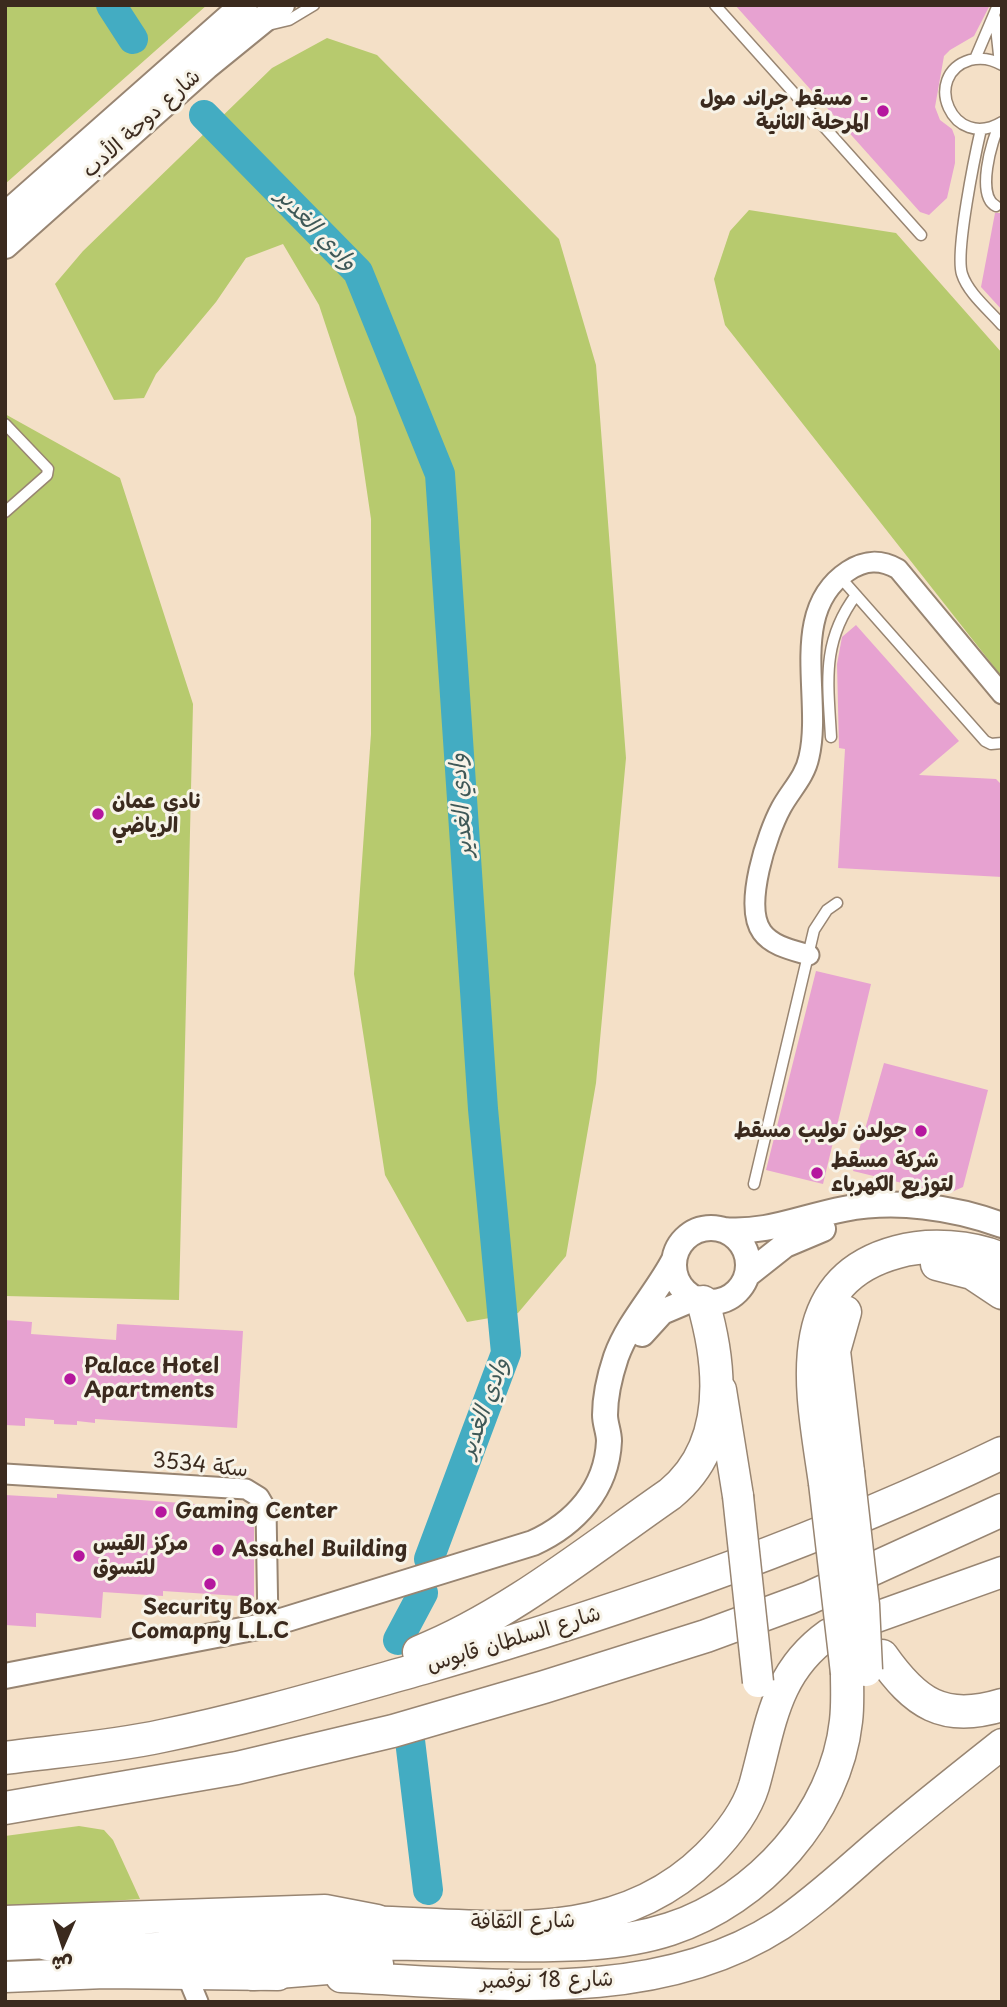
<!DOCTYPE html>
<meta charset="utf-8">
<style>
body{margin:0}
#map{position:relative;width:1007px;height:2007px;overflow:hidden;background:#f4e0c7;font-family:"Playpen Sans","Playpen Sans Arabic",sans-serif}
canvas{display:block}
.frame{position:absolute;inset:0;border:7px solid #3b2a1e;pointer-events:none}
.north{position:absolute;left:28px;top:1909px;width:70px;height:70px;-webkit-text-stroke:5px #f7f3e8;paint-order:stroke;rotate:183deg;font-size:19px;font-weight:700;line-height:28px;text-align:center;color:#3b2a1e}
.north::after{content:'';display:block;margin:auto;width:24px;height:32px;background:#3b2a1e;clip-path:polygon(50% 0,100% 100%,50% 72%,0 100%)}
</style>
<div id="map">
<canvas width="1007" height="2007"></canvas>
<div class="frame"></div>
<div class="north">ش</div>
</div>
<script>
const c = document.querySelector('canvas').getContext('2d');
c.lineJoin = 'round';
function fill(path, color) { c.fillStyle = color; c.fill(path, 'evenodd'); }
function trace(path, color, width, dash) { c.strokeStyle = color; c.lineWidth = width; c.lineCap = dash ? 'butt' : 'round'; c.setLineDash(dash || []); c.stroke(path); }
function label(font, color, halo, rows, align = 'center') {
  c.font = font + ' "Playpen Sans","Playpen Sans Arabic",sans-serif'; c.lineWidth = 6; c.setLineDash([]); c.textBaseline = 'middle'; c.strokeStyle = halo; c.fillStyle = color; for (const [text, x, y, turn = 0] of rows) {
    c.save(); c.translate(x, y); c.rotate((+turn || 0) * Math.PI / 180); c.textAlign = isNaN(turn) ? turn : align; if (halo) c.strokeText(text, 0, 0); c.fillText(text, 0, 0); c.restore();
  }
}
const green = new Path2D(`
 M5,5h202l-202,179z
 M327,38l50,17 182,184 37,126 30,393 -30,325 -30,173 -48,57 -51,9 -82,-147 -31,-201 17,-240v-215l-15,-102 -37,-112 -36,-61 -37,14 -30,44 -60,72 -12,24 -30,2 -59,-116 28,-33 189,-183z
 M749,210l147,23 106,120v324l-277,-352 -11,-46 16,-48z
 M5,414l115,64 73,226 -14,596 -174,-4z
 M79,1826l25,4 9,10 27,59 -135,9v-72z`);
const river = new Path2D(`
 M111,5l22,34
 M204,115l154,157 82,202 43,635 23,244 -77,206
 M398,1640l25,-47
 M409,1732l19,158`);
const building = new Path2D(`
 M735,5h255l-16,31 -24,14 -6,6 -9,51 5,13 12,9 3,8v26l-8,35 -18,17 -9,-3z
 M995,213h7v97l-21,-23z
 M856,625l103,116 -40,34 77,4 6,6v92l-164,-9 7,-119 -6,-1 -2,-84 5,-27z
 M816,971l55,13 -48,200 -57,-14z
 M884,1063l104,27 -25,97 -16,7 -94,-23z
 M5,1320l27,2 -1,12 85,6 1,-16 126,7 -6,97 -142,-9v4l-18,-2v4l-23,-1v-4l-29,-2v8l-20,-1z
 M57,1494l194,14 3,4v85l-91,-6v5l-60,-4 -2,26 -65,-5v14l-31,-2v-130l52,3z`);
const service = new Path2D(`
 M715,5l206,230
 M995,18l5,46
 M268,25l21,-5 25,-15
 M975,59l23,-54
 M1002,65c-10,-6 -20,-8 -32,-5 -49,15 -18,92 32,62
 M981,129c-6,26 -26,123 -19,145 6,19 27,36 40,51
 M996,206c-20,-10 -5,-65 4,-82
 M5,424l43,45 -1,6 -42,37
 M840,577l145,164 6,3 11,-1
 M831,737c-3,-55 -10,-95 25,-142
 M754,1184l60,-254 13,-20 10,-7`);
const minor = new Path2D(`
 M809,955c-17,-5 -37,-9 -47,-23 -19,-26 5,-98 19,-124 9,-17 24,-31 28,-51 14,-59 -22,-146 39,-186 17,-11 32,-12 50,-2l104,125
 M5,1474l241,15 13,8 7,12 2,116
 M186,1973l12,29`);
const tertiary = new Path2D(`
 M674 1265a37 37 0 1 1 74 0a37 37 0 1 1-74 0Z
 M723,1230c43,4 79,-13 121,-21 51,-10 109,-2 158,16
 M747,1275l38,-30 38,-16
 M642,1334l20,-22 33,-14
 M5,1676l263,-51 265,-82c42,-19 74,-54 76,-102 0,-9 -4,-17 -4,-26 0,-20 5,-40 11,-58 13,-36 41,-64 58,-97`);
const secondary = new Path2D(`
 M5,216l239,-211
 M5,245l201,-179 75,-61`);
const primary = new Path2D(`
 M721,1390l17,106
 M354,1921c123,1 256,31 353,-65 18,-18 39,-44 47,-70 17,-60 20,-113 75,-152l173,-62
 M5,1945l66,-3
 M5,1977l100,-4 173,2
 M341,1977c145,6 312,30 439,-52 34,-23 64,-51 94,-77 42,-36 85,-70 128,-104`);
const trunk = new Path2D(`
 M937,1264l35,9 30,20
 M845,1312l-11,39 14,121
 M825,1483c-12,-86 -40,-201 72,-231 32,-9 74,-6 105,7
 M419,1652c88,-35 173,-104 251,-158 59,-48 52,-126 33,-192
 M882,1656c33,47 61,67 120,49
 M5,1758c52,-7 106,-11 157,-22 88,-18 175,-44 261,-68 198,-57 393,-125 579,-215
 M5,1808l232,-40 156,-37 151,-44 162,-51 103,-38 193,-88
 M5,1922l320,-11 52,10
 M47,1944c86,13 177,-2 265,-1 58,0 116,1 174,2 61,0 126,3 184,-16 89,-29 166,-115 176,-208 2,-16 1,-32 1,-48
 M186,1973c-1,-21 16,-21 33,-22
 M253,1974l124,-10`);
const primaryBridge = new Path2D(`
 M738,1496l20,186`);
const trunkBridge = new Path2D(`
 M848,1472l15,133 3,65
 M825,1483l22,190`);
const markers = [
 [883,111,7,"#b5179e"],
 [98,814,7,"#b5179e"],
 [921,1131,7,"#b5179e"],
 [817,1173,7,"#b5179e"],
 [70,1379,7,"#b5179e"],
 [161,1512,7,"#b5179e"],
 [218,1550,7,"#b5179e"],
 [79,1556,7,"#b5179e"],
 [210,1584,7,"#b5179e"]
];
const poiNames = [
 ["مسقط جراند مول -",869,99,"right"],
 ["المرحلة الثانية",869,123,"right"],
 ["نادي عمان",112,802],
 ["الرياضي",112,826],
 ["جولدن توليب مسقط",907,1131,"right"],
 ["شركة مسقط",831,1161],
 ["لتوزيع الكهرباء",831,1185],
 ["Palace Hotel",84,1367],
 ["Apartments",84,1391],
 ["Gaming Center",175,1512],
 ["مركز القيس",93,1544],
 ["للتسوق",93,1568],
 ["Assahel Building",232,1550],
 ["Security Box",210,1608,"center"],
 ["Comapny L.L.C",210,1632,"center"]
];
const streetNames = [
 ["شارع دوحة الأدب",142,124,-42],
 ["سكة 3534",200,1466,6],
 ["شارع السلطان قابوس",514,1640,-17],
 ["شارع الثقافة",523,1922,-1],
 ["شارع 18 نوفمبر",547,1981,-1]
];
const waterNames = [
 ["وادي الغدير",316,230,46],
 ["وادي الغدير",462,805,-94],
 ["وادي الغدير",485,1408,-70]
];
fill(green, '#b7ca6e');
trace(river, '#43acc2', 30);
fill(building, '#e7a2d1');
trace(service, '#988572', 13);
trace(minor, '#988572', 23);
trace(tertiary, '#988572', 28);
trace(secondary, '#988572', 30);
trace(primary, '#988572', 33);
trace(trunk, '#988572', 35);
trace(service, '#fff', 10);
trace(minor, '#fff', 19);
trace(tertiary, '#fff', 24);
trace(secondary, '#fff', 26);
trace(primary, '#fff', 30);
trace(trunk, '#fff', 32);
trace(primaryBridge, '#988572', 33, []);
trace(trunkBridge, '#988572', 35, []);
trace(primaryBridge, '#fff', 30);
trace(trunkBridge, '#fff', 32);
for (const [x, y, r, color] of markers) { const dot = new Path2D(); dot.arc(x, y, r, 0, 2 * Math.PI); c.fillStyle = color; c.fill(dot); trace(dot, '#f7f3e8', 2.5); }
label('bold 21px', '#3b2a1e', '#f7f3e8', poiNames, 'left');
label('21px', '#3b2a1e', '#f7f3e8', streetNames);
label('italic 23px', '#3e5857', '#f7f3e8', waterNames);
</script>
